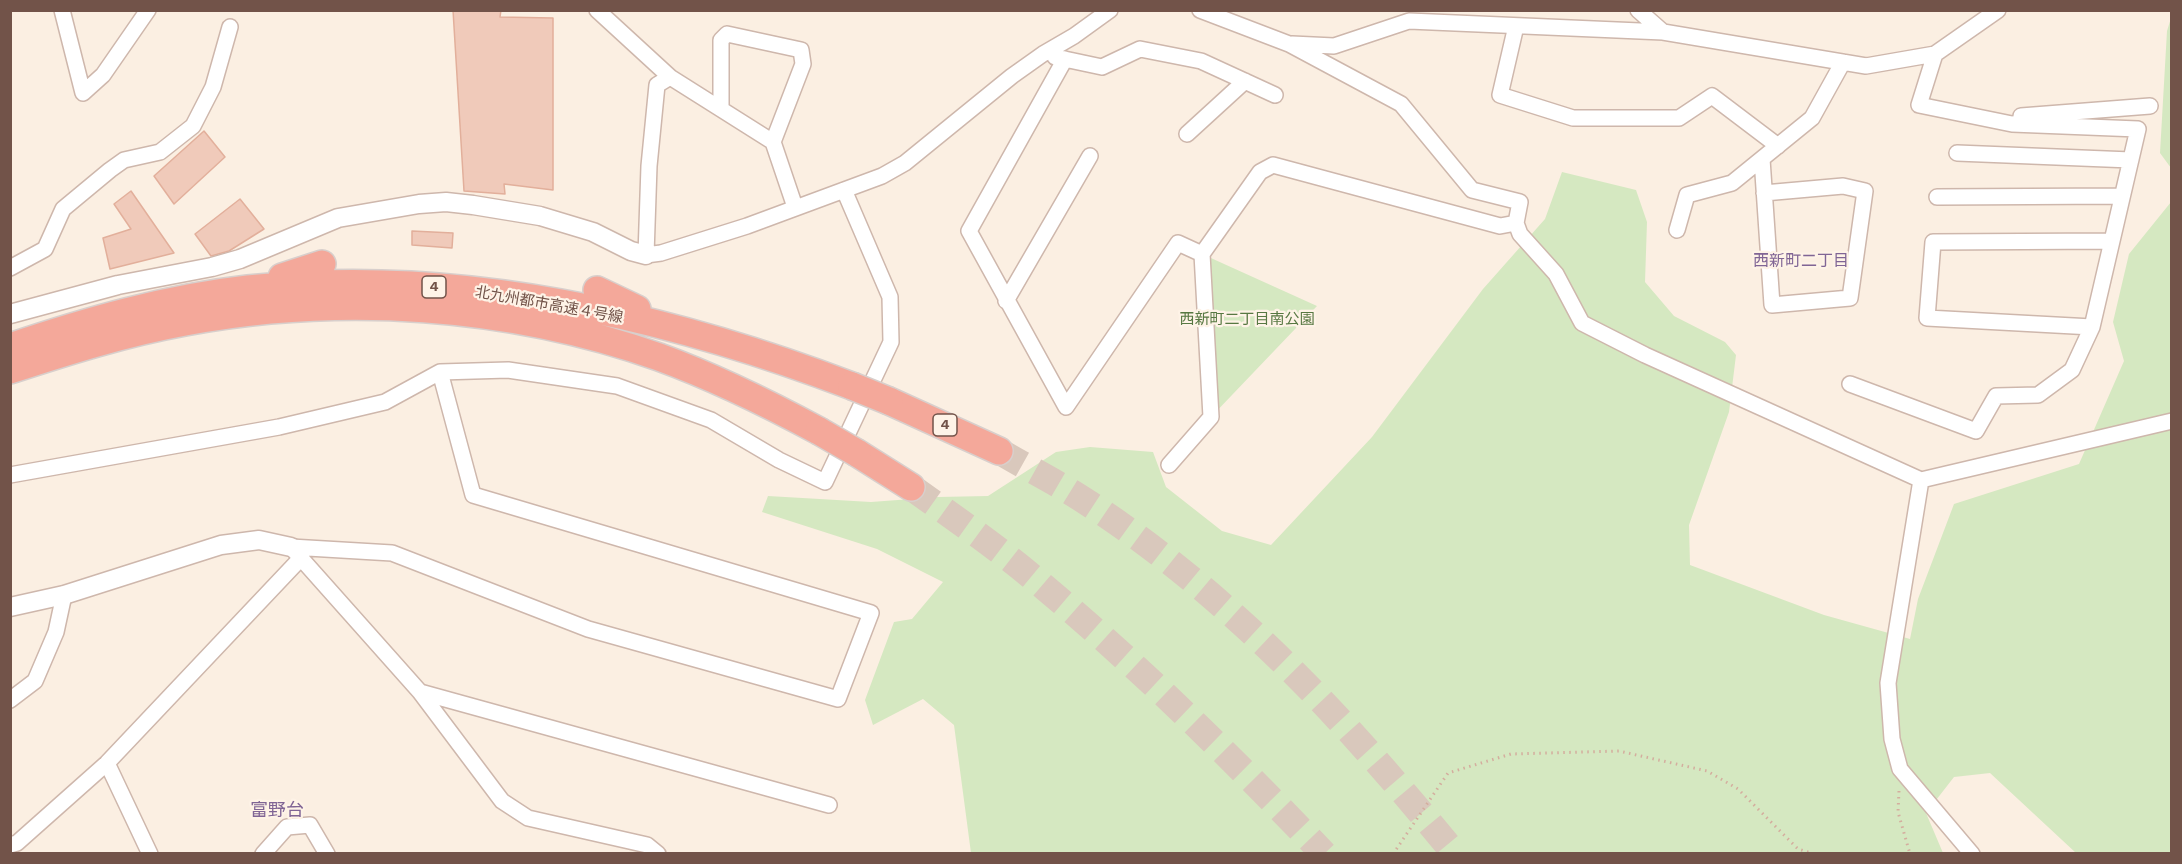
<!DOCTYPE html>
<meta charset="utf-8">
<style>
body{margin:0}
#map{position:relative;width:2182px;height:864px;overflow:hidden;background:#fbefe2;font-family:"Work Sans",sans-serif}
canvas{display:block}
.frame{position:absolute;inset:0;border:12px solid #725349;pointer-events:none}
</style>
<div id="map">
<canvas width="2182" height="864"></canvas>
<div class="frame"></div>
</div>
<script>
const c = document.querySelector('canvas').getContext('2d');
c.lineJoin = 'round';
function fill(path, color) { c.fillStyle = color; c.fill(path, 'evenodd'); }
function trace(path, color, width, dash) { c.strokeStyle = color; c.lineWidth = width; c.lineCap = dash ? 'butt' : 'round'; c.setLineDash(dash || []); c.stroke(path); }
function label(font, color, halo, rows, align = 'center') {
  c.font = font + ' "Work Sans","Noto Sans JP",sans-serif'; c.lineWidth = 4.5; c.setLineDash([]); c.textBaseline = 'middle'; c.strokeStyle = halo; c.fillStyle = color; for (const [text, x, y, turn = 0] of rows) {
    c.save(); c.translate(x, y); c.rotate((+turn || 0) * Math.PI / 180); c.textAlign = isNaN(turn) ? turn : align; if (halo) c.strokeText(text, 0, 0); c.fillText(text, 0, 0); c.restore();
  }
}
const green = new Path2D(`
 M2171,18v150l-11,-15 7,-122z
 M1562,172l74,18 11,32 -2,60 29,34 51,26 11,13 -7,57 -40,113 1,40 134,50 86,24 8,-40 36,-95 125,-40 45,-103 -11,-39 16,-68 42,-52v651h-95l-86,-80 -36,4 -28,36 17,40h-972l-17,-128 -31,-26 -50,26 -8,-25 29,-78 18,-3 31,-37 -66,-33 -115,-37 6,-16 103,6 67,-5 50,-1 68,-44 34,-5 63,5 13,35 56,44 49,14 101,-108 111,-148 62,-70z
 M1202,254l115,52 -106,111z`);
const building = new Path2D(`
 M453,10h48l-1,7 53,1v172l-49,-6 1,10 -41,-3z
 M204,131l21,26 -51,47 -20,-28z
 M131,191l43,62 -64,16 -7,-31 28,-9 -17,-25z
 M240,199l24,30 -35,22 -18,5 -16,-22z
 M412,231l41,2 -1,15 -40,-3z`);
const motorwayTunnel = new Path2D(`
 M999,451c25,15 51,28 75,43 56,35 110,77 159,121 81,72 153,155 222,239
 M911,487c45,32 90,63 132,99 99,83 191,174 281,268`);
const path = new Path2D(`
 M1899,791l-1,21 12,42
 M1393,854l55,-81 63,-19 108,-3 88,20 31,18 60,60 16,5`);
const minor = new Path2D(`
 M62,10l21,83 20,-18 45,-65
 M597,10l73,67
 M1200,10l89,34 112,60 71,86 48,12 -4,21 4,11 36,40 26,49 63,32 276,125 251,-59
 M1638,10l25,22
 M1516,26l-16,69 73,23h106l33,-22 66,50
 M1292,44l42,2 75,-25 254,11 203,34 69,-12 63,-44
 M1055,57l47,10 38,-18 61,12 74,34
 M1065,59l-96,172 97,176 112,-164 24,11
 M721,109v-69l6,-6 74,16 2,14 -30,78
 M2021,116l129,-10
 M1187,134l58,-53
 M1957,153l174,7
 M1762,159l10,146 78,-7 15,-107 -22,-5 -79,7
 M1937,197l185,-1
 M795,207l-22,-65 -103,-65 -13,8 -8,81 -3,89 15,-2 86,-27 135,-50 23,-13 107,-87 31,-22 31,-18 36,-26
 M1677,230l10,-35 45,-12 80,-65 31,-56
 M10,268l35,-19 18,-40 47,-39 14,-10 36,-8 33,-26 20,-39 17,-60
 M1006,301l84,-145
 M2092,327l-165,-9 6,-76 179,-1
 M1850,384l126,47 20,-35 42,-1 34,-25 20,-43 46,-198 -126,-5 -93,-19 16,-51
 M1169,465l42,-48 -9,-163 58,-82 13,-7 227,61 16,-3
 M10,475l269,-48 106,-25 55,-30 68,-2 109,16 94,34 68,40 46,22 66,-140 -1,-45 -46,-107
 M1921,480l-33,203 4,56 8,30 72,85
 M291,547l101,6 196,76 250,70 33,-86 -398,-118 -33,-123
 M291,547l129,145 82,109 26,17 119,27 11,9
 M420,692l409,113
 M10,700l25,-19 21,-49 8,-37
 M107,763l43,91
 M10,845l7,-2 90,-80 194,-205
 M263,854l24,-27 23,-2 17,29`);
const tertiary = new Path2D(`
 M10,314l108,-29 94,-18 28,-8 98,-41 81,-14 27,-2 27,3 67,11 53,16 38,19 15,4
 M10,607l54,-12 157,-50 38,-5 32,7`);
const motorway = new Path2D(`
 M282,277l40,-13
 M597,290l40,19
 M10,347c77,-26 157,-49 238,-58 204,-22 415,25 604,97
 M10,370c58,-19 115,-37 175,-48 156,-29 324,-18 474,35 55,20 108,46 160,74
 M889,401l110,50
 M857,453l54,34`);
const motorwayBridge = new Path2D(`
 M852,386l37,15
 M819,431l38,22`);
const shields = [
 [434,287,24],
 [945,425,24]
];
const shieldNames = [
 ["4",434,287],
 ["4",945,425]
];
const streetNames = [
 ["北九州都市高速４号線",549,305,10]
];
const parkNames = [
 ["西新町二丁目南公園",1247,320]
];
const neighbourhoodNames = [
 ["西新町二丁目",1801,261]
];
const quarterNames = [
 ["富野台",277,811]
];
fill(green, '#d5e8c1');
fill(building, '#f0caba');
trace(building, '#e2af9b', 1.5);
trace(motorwayTunnel, '#d9c8bc', 27, [27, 14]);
trace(minor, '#ceb7ac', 18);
trace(tertiary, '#ceb7ac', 21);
trace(motorway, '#d8cfcc', 30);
trace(path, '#d4ad9e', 3, [1.5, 4.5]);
trace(minor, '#fff', 15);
trace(tertiary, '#fff', 18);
trace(motorway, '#f4a89a', 27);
trace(motorwayBridge, '#d8cfcc', 30, []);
trace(motorwayBridge, '#f4a89a', 27);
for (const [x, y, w] of shields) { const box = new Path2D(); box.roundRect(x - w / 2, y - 11, w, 22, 4.5); c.fillStyle = '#fef3e7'; c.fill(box); trace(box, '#725349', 1.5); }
label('bold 14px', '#725349', null, shieldNames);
label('15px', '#725349', '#fef3e7', streetNames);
label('15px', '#577842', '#fef3e7', parkNames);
label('16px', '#806595', '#fef3e7', neighbourhoodNames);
label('18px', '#806595', '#fef3e7', quarterNames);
</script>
